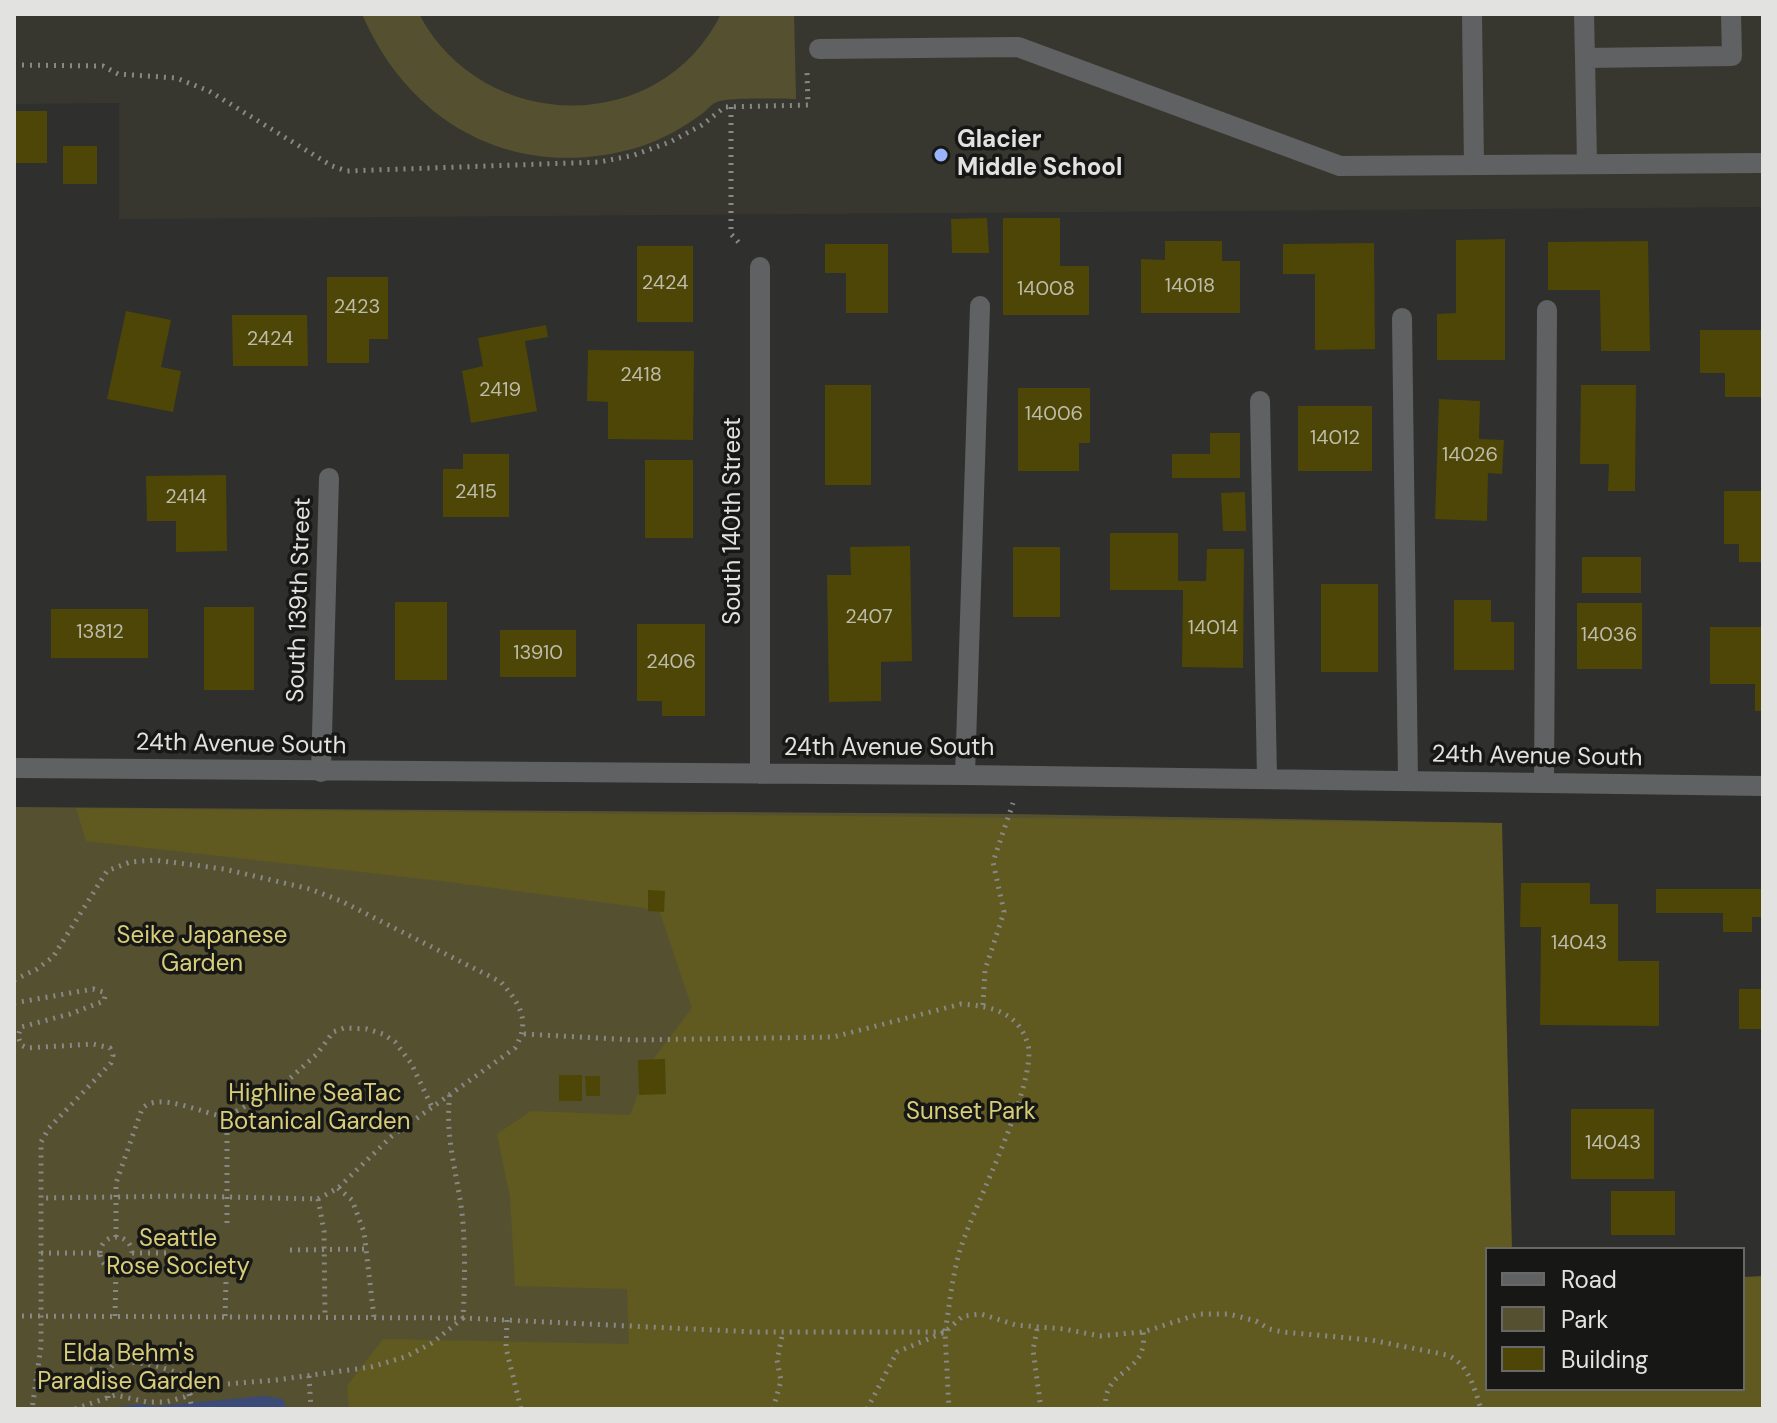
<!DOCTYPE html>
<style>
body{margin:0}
#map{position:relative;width:1777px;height:1423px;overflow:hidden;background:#2f2f2d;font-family:"DM Sans",sans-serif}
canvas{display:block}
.frame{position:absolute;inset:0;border:16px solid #e2e2e0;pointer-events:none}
.legend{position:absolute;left:1485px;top:1247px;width:260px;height:144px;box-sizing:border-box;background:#171716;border:2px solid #686867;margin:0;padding:10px 14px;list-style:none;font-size:24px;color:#e2e2e0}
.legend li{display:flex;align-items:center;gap:16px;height:40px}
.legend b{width:40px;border:2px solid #686867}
</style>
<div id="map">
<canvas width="1777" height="1423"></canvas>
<div class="frame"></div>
<ul class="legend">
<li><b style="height:10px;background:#606162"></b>Road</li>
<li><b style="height:22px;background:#555130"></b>Park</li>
<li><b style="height:22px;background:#4d4606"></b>Building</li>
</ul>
</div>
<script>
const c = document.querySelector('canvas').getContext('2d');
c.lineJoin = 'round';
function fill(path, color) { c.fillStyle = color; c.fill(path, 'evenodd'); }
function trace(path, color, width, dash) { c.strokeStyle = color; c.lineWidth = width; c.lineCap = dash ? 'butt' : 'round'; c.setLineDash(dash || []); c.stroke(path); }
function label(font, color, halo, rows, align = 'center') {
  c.font = font + ' "DM Sans",sans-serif'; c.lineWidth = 7; c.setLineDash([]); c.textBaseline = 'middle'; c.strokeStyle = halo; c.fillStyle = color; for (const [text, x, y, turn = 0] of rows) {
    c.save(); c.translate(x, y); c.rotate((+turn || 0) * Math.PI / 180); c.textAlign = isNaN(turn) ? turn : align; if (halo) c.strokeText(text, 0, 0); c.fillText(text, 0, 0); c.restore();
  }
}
const built = new Path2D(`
 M14,14h1749v193l-1644,12v-116l-105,1z`);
const green = new Path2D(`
 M362,14h57c63,120 241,124 302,0h73l2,85c-17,0 -67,-2 -79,3 -5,1 -10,8 -14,11 -19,14 -41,27 -64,34 -121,36 -228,-20 -277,-133z
 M14,807l998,7 490,9 -528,586h-960z`);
const forest = new Path2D(`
 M76,808l1426,15 10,426h-25v140h256v-112l20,-1v133h-1414l-2,-23 36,-47 246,5 -2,-55 -112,-3 -5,-89 -13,-63 34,-23 99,4 18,-49 44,-58 -33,-98 -218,-29 -355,-40z`);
const water = new Path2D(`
 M264,1396l19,3 3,10h-183l36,-5 17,2z`);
const building = new Path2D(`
 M14,111h33v52h-33z
 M63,146h34v38h-34z
 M987,218l2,35h-37l-1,-34z
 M1003,218h57v48h29v49h-86z
 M1505,239v121h-68v-46l19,-1v-73z
 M1165,241h57v20h18v52h-99v-54l24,1z
 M1648,241l2,110h-49l-1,-61h-52v-48z
 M1374,243l1,106 -60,1v-76h-32v-30z
 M825,244h63v69h-42v-40h-21z
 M637,246h56v76h-56z
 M327,277h61v62h-19v24h-42z
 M126,311l45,9 -10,47 20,4 -8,41 -66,-13z
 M232,315h75l1,51h-75z
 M546,325l2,12 -23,4 12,70 -66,12 -9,-52 21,-5 -5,-28z
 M1700,330h63v67h-38v-24h-25z
 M588,350l106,1 -1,89 -85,-1v-37l-21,-1z
 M825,385h46v100h-46z
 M1581,385h55l-1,106h-27l1,-27h-29z
 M1018,388h72v55h-11v28h-61z
 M1439,399l41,2 -1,38 25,1 -2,34 -14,-1 -1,48 -52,-2z
 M1298,406h74v65h-74z
 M1210,433h30v45h-68v-24h38z
 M463,454h46v63h-66v-48h20z
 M645,460h48v78h-48z
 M226,475l1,76 -51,1v-31h-29l-1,-45z
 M1724,491h39v71h-24v-18h-15z
 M1245,492l1,39h-23l-2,-38z
 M1110,533h68v48h28l1,-32h37l-1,119 -61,-1 1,-77h-73z
 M910,546l2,115 -31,1v39l-52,1 -2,-127h24l-1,-28z
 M1013,547h47v70h-47z
 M1582,557h59v36h-59z
 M1321,584h57v88h-57z
 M1454,600h37v22h23v48h-60z
 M395,602h52v78h-52z
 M1577,603h65v66h-65z
 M204,607h50v83h-50z
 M51,609h97v49h-97z
 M637,624h68v92h-43v-15h-25z
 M1710,627h53v84h-8v-27h-45z
 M500,630h76v47h-76z
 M1521,883h69v21h28v57h41v65l-119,-1 1,-98h-21z
 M1656,889h107v28h-11v15h-29v-19h-67z
 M648,890l17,1 -1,21 -16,-1z
 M1739,989h24v40h-24z
 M665,1059l1,35 -27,1 -1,-35z
 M559,1075h23v26h-23z
 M585,1076h15v20h-14z
 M1571,1109h83v70h-83z
 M1611,1191h64v44h-64z`);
const path = new Path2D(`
 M14,65l89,1 15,8 58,4 33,13 123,75 15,5 253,-9 34,-7 36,-13 32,-17 23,-18 83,-2 -1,-32
 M731,107v127l11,12
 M14,980l23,-11 16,-12 54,-86 23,-9 25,-2 69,9 86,20 31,12 160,81c19,22 30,39 14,66l-123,88 -54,52 -20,11 -135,-3 -142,2
 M14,1003l79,-14 10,3 2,4 -1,5 -34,13 -49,13 -3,9 3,9 6,3 66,-4 17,4 3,7 -2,8 -62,65 -8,14v204l-9,63
 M983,1005l2,-35 19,-58 -11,-50 20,-59
 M524,1034l110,6 199,-3 128,-33c30,2 58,8 67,41 9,39 -53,159 -67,202 -9,28 -11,56 -16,85
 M227,1117v109
 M338,1188l14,12 12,32 10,85
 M318,1199l6,32 1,86
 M116,1237v-54l26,-74c16,-19 63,6 85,8l59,-35 31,-28 16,-22 11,-4 23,1 16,5 12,8 16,21 21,44
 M100 1253a16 16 0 1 1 32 0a16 16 0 1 1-32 0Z
 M290,1250l76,-1
 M41,1253h59
 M132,1253h35
 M14,1316l449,2 291,14h191l4,77
 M115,1316l1,-47
 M225,1316l1,-35
 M507,1320l-1,28 15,61
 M1037,1329l-4,21 8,59
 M90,1369l18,2
 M309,1376l2,33
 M189,1394l3,15
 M108,1398v-27l7,-9c33,-1 58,7 87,23
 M75,1409l40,-14 32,7h19l18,-5 18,-11 74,-6 95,-13 34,-10 27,-14 31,-25c2,-35 3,-85 -3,-119 -6,-36 -15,-69 -10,-106
 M773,1409l8,-28 -4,-21 6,-28
 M867,1409l30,-57 48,-20 18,-16 18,-2 35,11 48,4 36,7 43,-4 56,-18h30l27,7 13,8 14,3 88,8 76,15c22,9 27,33 34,54
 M1106,1409c-5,-42 43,-33 37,-77`);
const minor = new Path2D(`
 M1472,14l2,151
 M1584,14l1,44 147,-2 -1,-42
 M819,49l199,-2 322,119 423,-3
 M1585,58l2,106
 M760,267v507
 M1402,318l6,463
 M1260,401l7,378
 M14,768l951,7 798,11
 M321,772l8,-294
 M965,775l15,-469
 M1544,783l3,-473`);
const markers = [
 [941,155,8,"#9ab5fd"]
];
const numberNames = [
 ["2424",665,284],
 ["14018",1190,287],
 ["14008",1046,290],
 ["2423",357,308],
 ["2424",270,340],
 ["2418",641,376],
 ["2419",500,391],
 ["14006",1054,415],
 ["14012",1335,439],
 ["14026",1470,456],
 ["2415",476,493],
 ["2414",186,498],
 ["2407",869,618],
 ["14014",1213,629],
 ["13812",100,633],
 ["14036",1609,636],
 ["13910",538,654],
 ["2406",671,663],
 ["14043",1579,944],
 ["14043",1613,1144]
];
const poiNames = [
 ["Glacier",957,141],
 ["Middle School",957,169]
];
const streetNames = [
 ["South 140th Street",734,521,-90],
 ["South 139th Street",300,600,-88],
 ["24th Avenue South",241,745,1],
 ["24th Avenue South",889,749],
 ["24th Avenue South",1537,757,1]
];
const parkNames = [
 ["Seike Japanese",202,937],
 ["Garden",202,965],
 ["Highline SeaTac",315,1095],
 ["Botanical Garden",315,1123],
 ["Sunset Park",971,1113],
 ["Seattle",178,1240],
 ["Rose Society",178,1268],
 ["Elda Behm's",129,1355],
 ["Paradise Garden",129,1383]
];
fill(built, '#38372f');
fill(green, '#555130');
fill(forest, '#605920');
fill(water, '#3b4a77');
fill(building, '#4d4606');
trace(path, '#888886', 5, [2, 6]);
trace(minor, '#606162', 20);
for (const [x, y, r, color] of markers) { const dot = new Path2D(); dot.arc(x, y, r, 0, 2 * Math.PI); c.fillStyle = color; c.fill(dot); trace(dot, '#171716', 3); }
label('20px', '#bdbbaa', null, numberNames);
label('bold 24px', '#e2e2e0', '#171716', poiNames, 'left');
label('24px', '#e2e2e0', '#171716', streetNames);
label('24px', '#d8cd78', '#171716', parkNames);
</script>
